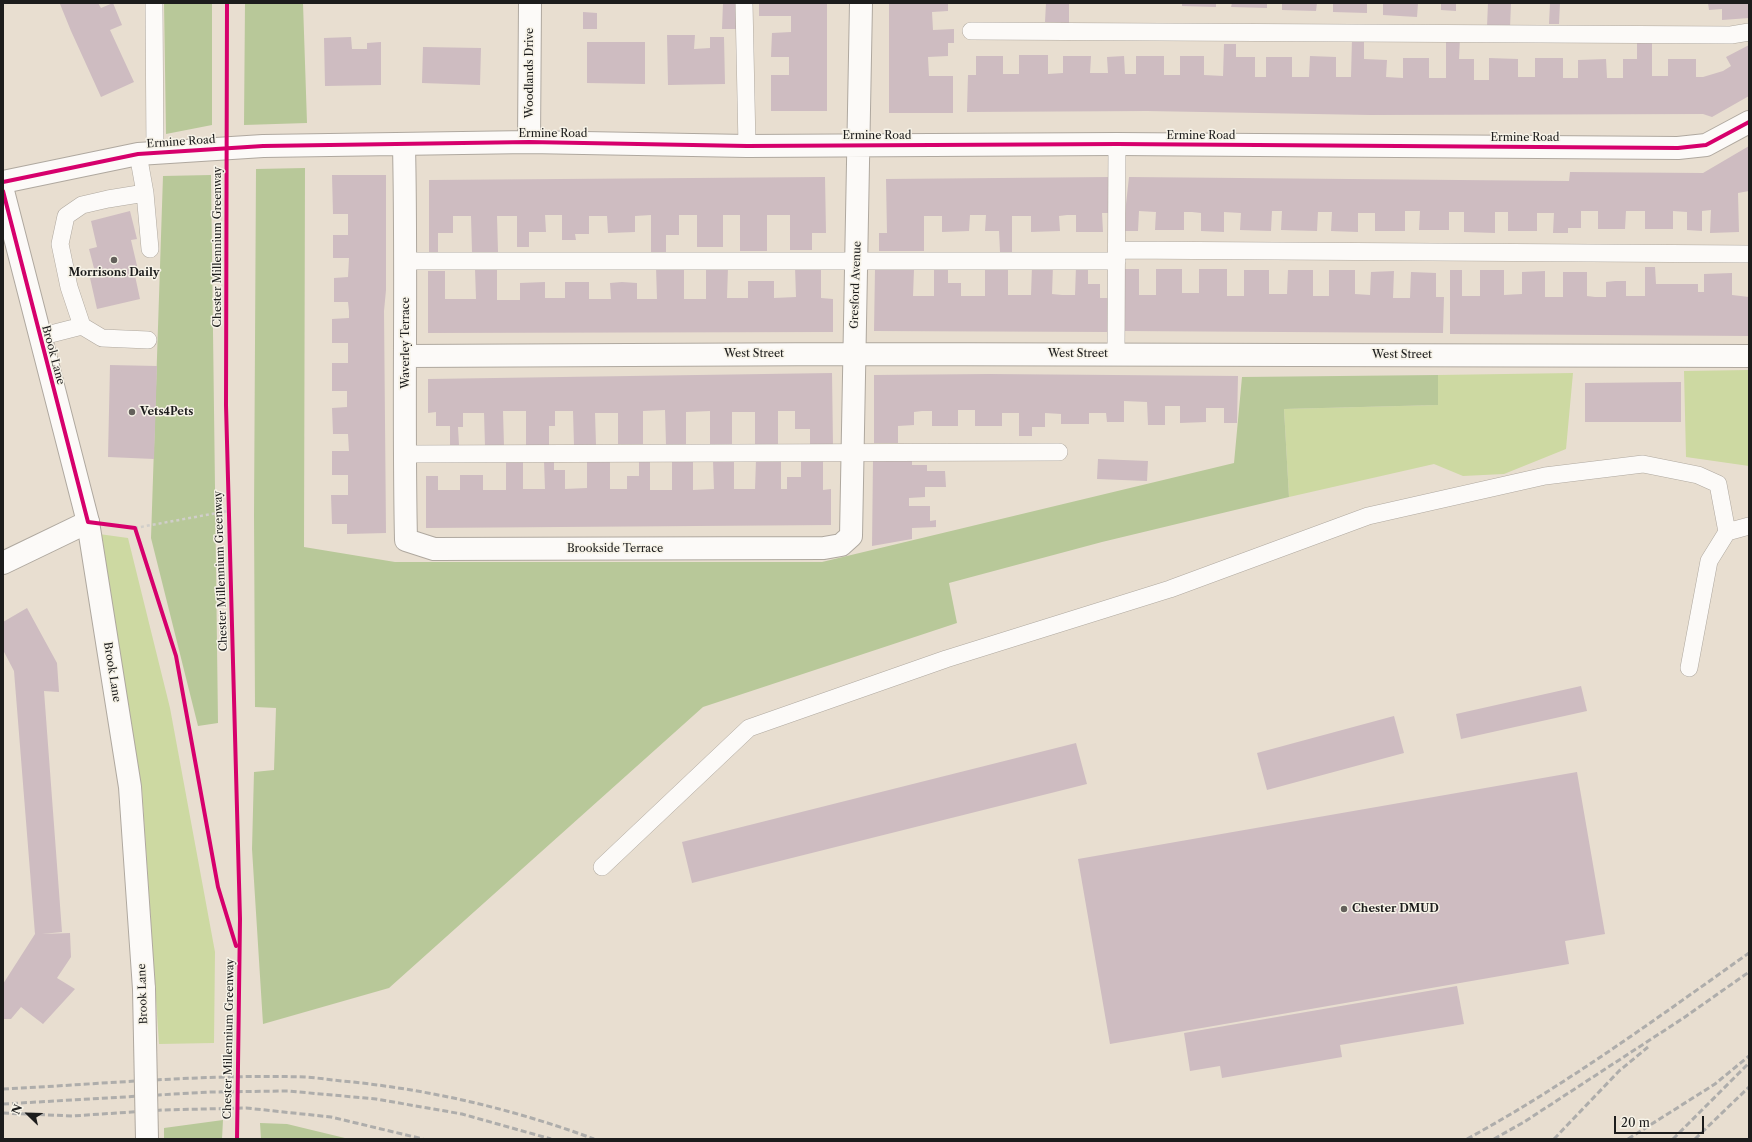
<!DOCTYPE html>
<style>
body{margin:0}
#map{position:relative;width:1752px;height:1142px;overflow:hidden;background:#e8ded0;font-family:"Libre Caslon Text",serif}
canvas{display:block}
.frame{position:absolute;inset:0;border:4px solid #1c1c1c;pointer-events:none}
.north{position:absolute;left:8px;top:1094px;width:40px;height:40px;-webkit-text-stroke:3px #f7f3e8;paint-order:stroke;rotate:293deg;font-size:11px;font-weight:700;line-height:16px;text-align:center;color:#1c1c1c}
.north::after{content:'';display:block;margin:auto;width:14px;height:18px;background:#1c1c1c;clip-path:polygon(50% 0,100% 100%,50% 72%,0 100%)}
.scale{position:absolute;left:1614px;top:1116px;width:90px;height:18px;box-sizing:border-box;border:2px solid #1c1c1c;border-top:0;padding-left:5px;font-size:12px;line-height:14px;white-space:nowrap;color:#1c1c1c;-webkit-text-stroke:3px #f7f3e8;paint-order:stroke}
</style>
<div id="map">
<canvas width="1752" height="1142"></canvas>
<div class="frame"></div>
<div class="north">N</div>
<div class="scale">20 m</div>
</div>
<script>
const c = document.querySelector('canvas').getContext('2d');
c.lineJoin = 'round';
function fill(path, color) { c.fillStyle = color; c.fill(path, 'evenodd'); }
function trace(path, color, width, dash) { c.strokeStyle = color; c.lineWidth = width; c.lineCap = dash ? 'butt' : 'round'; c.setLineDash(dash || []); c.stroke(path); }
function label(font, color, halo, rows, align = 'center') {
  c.font = font + ' "Libre Caslon Text",serif'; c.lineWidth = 3; c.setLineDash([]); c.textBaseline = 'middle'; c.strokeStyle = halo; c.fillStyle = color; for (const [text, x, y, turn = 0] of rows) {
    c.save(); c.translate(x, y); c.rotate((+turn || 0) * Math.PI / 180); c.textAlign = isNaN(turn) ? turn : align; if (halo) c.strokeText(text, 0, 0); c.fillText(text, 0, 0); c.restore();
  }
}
const green = new Path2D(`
 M1749,370v96l-63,-9 -2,-86z
 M1573,373l-7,76 -62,25 -41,2 -29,-12 -145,33 -5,-88 154,-4v-30z
 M99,534l29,4 42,170 45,244 -1,91 -55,1 -17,-255 -17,-83z`);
const forest = new Path2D(`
 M164,3h48v122l-46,9z
 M245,3h58l4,120 -63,2z
 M305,168l-1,379 91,15h427l412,-99 8,-86 196,-2v30l-154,4 5,88 -187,45 -153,41 8,40 -254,84 -314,281 -126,36 -11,-175 2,-77 20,-2 2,-62 -21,-1 -1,-192 2,-346z
 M211,175l7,548 -20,3 -47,-188 12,-362z
 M223,1120l-1,19h-58v-11z
 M260,1123l27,1 62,15h-88z`);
const building = new Path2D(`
 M62,3h36l3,5 12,-5 9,22 -12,5 24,52 -33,15 -30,-66 -11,-27z
 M723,3h16v26h-17z
 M759,3h68v108h-56v-36h18v-18h-18l1,-24 19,-1v-16h-32z
 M889,3h59v8l-16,1 1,18 21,-1v14h-6v13l-20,1 1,19h24v37h-64z
 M1046,3h23v20l-24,-1z
 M1182,3h34v4l-34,-1z
 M1232,3h35v5l-36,-1z
 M1282,3h35l-1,8 -34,-1z
 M1333,3h34v10l-34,-1z
 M1383,3h35l-1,14 -34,-2z
 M1441,3h15v8l-15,-1z
 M1488,3h23l-1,25 -23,-1z
 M1550,3h10l-1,21h-10z
 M1708,3h41v15l-27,2v-11l-13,1z
 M583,12l14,1v16h-14z
 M667,35h28l-1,14 16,-1v-11h14l1,47 -57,1z
 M351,37l1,12h15v-6l14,-1v43l-56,1 -1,-48z
 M1637,38h15v38h16v-17h28v18h7l20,-6 8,-5 -5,-9 23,-12v51l-37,21 -9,-3 -333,1 -223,-4 -180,1 1,-37h8v-19h27v18h16v-19h29v19l15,-1v-17h28l-1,17h18l-1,-16 17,-1 1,18h11v-18h28v19h16v-19h24v19l19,1 1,-32h12v13h19v20h11v-20h26v20h17l1,-21 26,1v20h15l1,-38h12v20l23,1 -1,17 17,1v-20h26v20h17v-38l14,-1 -1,20h15v21h15v-22l29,1v18h17v-19h28v20h15v-18l28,-1 1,19h16v-19h14z
 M587,42h58v42l-58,-1z
 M423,47l58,1 -1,37 -58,-2z
 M1749,146v45l-11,2 1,39 -29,1 1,-23 -9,1v20l-15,-1v-18l-14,-1v18h-28v-18h-19l-1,18h-27v-18h-17v17h-13v5h-15l1,-20h-17v18h-29v-19h-13v21l-31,-1v-20h-15v18h-30l1,-19h-15v20h-30v-18h-17v19l-27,-1 1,-19h-14l-1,19 -36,-1 1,-19h-10l-1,20 -31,-1 1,-17 -17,-1v20l-23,-1v-18l-9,-1h-8v18h-29l1,-18 -17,-1 -1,20h-15l6,-54 440,4 1,-9 133,1z
 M332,175h54v115l-2,21 2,222 -39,1v-10h-15l-1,-29h17v-20h-16v-24h17l-1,-17h-15l-1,-26 15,-1v-16h-15v-28h16v-20h-16v-24l17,-1v-7l-1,-9h-14v-24l14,-1 1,-19h-16v-23h15v-21h-15z
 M825,177l1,56h-14v17h-22v-35h-23v36h-27v-36h-17v32h-26v-32h-18v20h-13v17h-15v-37l-16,1v16l-27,1 -1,-17h-18v18h-14l1,6h-14v-25h-17l1,17h-17v15h-12v-31h-20l1,36h-26l-1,-36h-18v17h-15v19l-9,1v-73z
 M1111,177v36h-9l1,19h-27v-17h-9l-8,1 1,15 -29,1v-16h-19v36h-12l-1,-21h-14l1,-16h-16l-1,16 -27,1v-16h-18v35h-45v-18h8l-1,-54z
 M130,211l7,28 -6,1 7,30 -4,1 6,28 -43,10 -7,-31 6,-2 -7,-27 8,-2 -6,-26z
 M985,266h23v29h23l1,-29h21l-1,28 10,1h13l1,-28h12v17h12v14h9l-1,34 -234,-1 1,-62 39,1 -1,26h21v-29h14v16h13v13h24z
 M656,267h28v32h22v-32l22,1 -1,30h21v-17h26v17l22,-1 -1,-30h26v31l12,1v33l-405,1v-62h17v28h31l-1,-30h22v31h23v-17l25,-1v16h20v-16h24v17h22l-1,-16 12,-1 15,1v16h20z
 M1645,267h10l1,17h42v8h6v-18l28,-1v22l17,2v39l-299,-2v-64h12v26h18v-26h24v25l18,-1v-22l23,-1v26h18v-25h24v24l8,1h11v-15l9,-1h11v15h19z
 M1125,269h14v26h17v-26h26v24h17v-24h28v27h17v-26h25v24h18l1,-24h25v26h16v-26h26v24l15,1 1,-23 23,-1 -1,27h17l1,-26 25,1v24h8l-1,36 -318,-2z
 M110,365l47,1 -3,93 -46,-2z
 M832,373l1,73h-23v-17h-15v-18h-17v34l-23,1v-34h-23v32l-22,1v-34l-24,1v33h-20l-1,-35 -22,1v33h-25v-31h-23l1,32 -22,1 -1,-35h-18v15h-6v20h-23v-35h-23l1,35h-19l-1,-33h-21v14h-5l1,18h-9v-19h-14v-14l-8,1v-34z
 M989,374l249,2 -1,47h-13v-15h-18v14l-26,1v-17h-15v19h-17l-1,-23 -23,-1v21h-17l-1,-9h-17v11h-28v-10l-16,-1v14h-13v9h-13v-23h-17v13h-27v-16h-17v16h-26v-15h-10l-8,1v13l-16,1v17h-24v-68z
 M1681,382v40h-96v-39z
 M912,459v6h15v6h18l1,16h-21v10l-16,1v8h21v15l6,-1v7l-24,1v11l-40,7 1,-86z
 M1098,459l50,2 -1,20 -50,-2z
 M639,460h11v30h22v-29l21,-1v30l21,-1 -1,-28h21v28h21l1,-29h25v29h6v-12h14v-16h22v29l8,-1v36l-405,3v-52h12v14h22v-15h23v15h23v-29h17v28h22l-1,-28h10v9h11v19l22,-1v-27h23v28h17v-13h12z
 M27,608l30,55 2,29 -15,-1 18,241 -20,2 28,-1 1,24 -14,21 18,11 -32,35 -22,-17 -10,12h-8v-35l32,-50 -21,-263 -11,-21v-28z
 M1581,686l6,25 -126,28 -5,-25z
 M1394,716l10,37 -137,37 -10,-37z
 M1076,743l11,41 -395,99 -10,-41z
 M1577,772l28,162 -40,7 4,23 -459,80 -32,-185z
 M1457,986l7,38 -124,21 2,12 -120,21 -2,-12 -30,5 -6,-38z`);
const path = new Path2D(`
 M135,528l93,-17`);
const service = new Path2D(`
 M154,3l1,149
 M744,3l3,143
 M971,31l760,4 18,-3
 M138,154l7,39 5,56
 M1117,250l632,4
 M406,261h711
 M82,326l20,12 46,2
 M39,337l43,-11 -13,-39 -9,-43 6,-28 16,-11 26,-6 37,-6
 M1116,354l1,-210
 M404,454l655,-2
 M1689,668l20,-107 18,-29 22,-6
 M602,867l147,-139 197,-69 224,-70 198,-73 177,-40 98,-12 55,11 20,9 9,48`);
const minor = new Path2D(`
 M529,142l1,-139
 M404,146c3,131 -1,263 2,394l28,9 390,-1 17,-3 10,-9 10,-533
 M3,182l135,-28 125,-8 266,-4 218,4 370,-2 561,4 28,-3 43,-23
 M406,356l447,-2 896,2
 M3,563l85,-41`);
const tertiary = new Path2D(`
 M3,191l85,331 42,265 14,202`);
const rail = new Path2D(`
 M3,1089c100,-5 202,-15 302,-12 16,1 32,4 48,5 83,9 163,28 241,57
 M3,1104l207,-12 78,-1 88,8 86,15 89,25
 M3,1113l69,3 90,-6 84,-2 85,9 92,22
 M1467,1139c99,-54 190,-121 282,-186
 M1494,1139l30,-17 158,-103 67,-47
 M1554,1139l65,-68 29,-24
 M1628,1139l87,-55 34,-28
 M1673,1139l76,-76
 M1695,1139l54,-52`);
const tertiaryBridge = new Path2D(`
 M144,989l3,150`);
const cycleway = new Path2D(`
 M227,3l-1,402 14,514 -3,220
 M3,182l135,-28 125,-8 266,-4 218,4 370,-2 561,4 28,-3 43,-23
 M3,191l85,331 47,6 41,128 42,231 18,59`);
const markers = [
 [114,260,4,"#63605b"],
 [132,412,4,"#63605b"],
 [1344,909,4,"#63605b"]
];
const streetNames = [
 ["Woodlands Drive",530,73,-90],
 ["Ermine Road",553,134],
 ["Ermine Road",877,136],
 ["Ermine Road",1201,136],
 ["Ermine Road",1525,138],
 ["Ermine Road",181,142,-4],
 ["Chester Millennium Greenway",218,247,-90],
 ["Gresford Avenue",856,285,-88],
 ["Waverley Terrace",406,343,-90],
 ["West Street",754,354],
 ["West Street",1078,354],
 ["Brook Lane",53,355,75],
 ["West Street",1402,355],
 ["Brookside Terrace",615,549],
 ["Chester Millennium Greenway",221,571,-92],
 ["Brook Lane",112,672,81],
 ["Brook Lane",143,994,-92],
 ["Chester Millennium Greenway",229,1039,-89]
];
const poiNames = [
 ["Morrisons Daily",114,273,"center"],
 ["Vets4Pets",140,412],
 ["Chester DMUD",1352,909]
];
fill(green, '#cdd9a2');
fill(forest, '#b8c899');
fill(building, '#cebcc1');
trace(service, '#afa89f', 18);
trace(minor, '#afa89f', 24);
trace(tertiary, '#afa89f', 24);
trace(path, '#d0ceca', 2.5, [3, 3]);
trace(service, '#fcfaf8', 17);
trace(minor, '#fcfaf8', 22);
trace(tertiary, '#fcfaf8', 22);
trace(rail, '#aeadab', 3, [6, 3]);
trace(tertiaryBridge, '#afa89f', 24, []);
trace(tertiaryBridge, '#fcfaf8', 22);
trace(cycleway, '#d6006c', 4);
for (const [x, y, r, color] of markers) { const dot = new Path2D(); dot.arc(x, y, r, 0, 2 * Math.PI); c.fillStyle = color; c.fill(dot); trace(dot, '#f7f3e8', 1.5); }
label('11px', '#1c1c1c', '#f7f3e8', streetNames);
label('bold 11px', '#1c1c1c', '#f7f3e8', poiNames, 'left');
</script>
